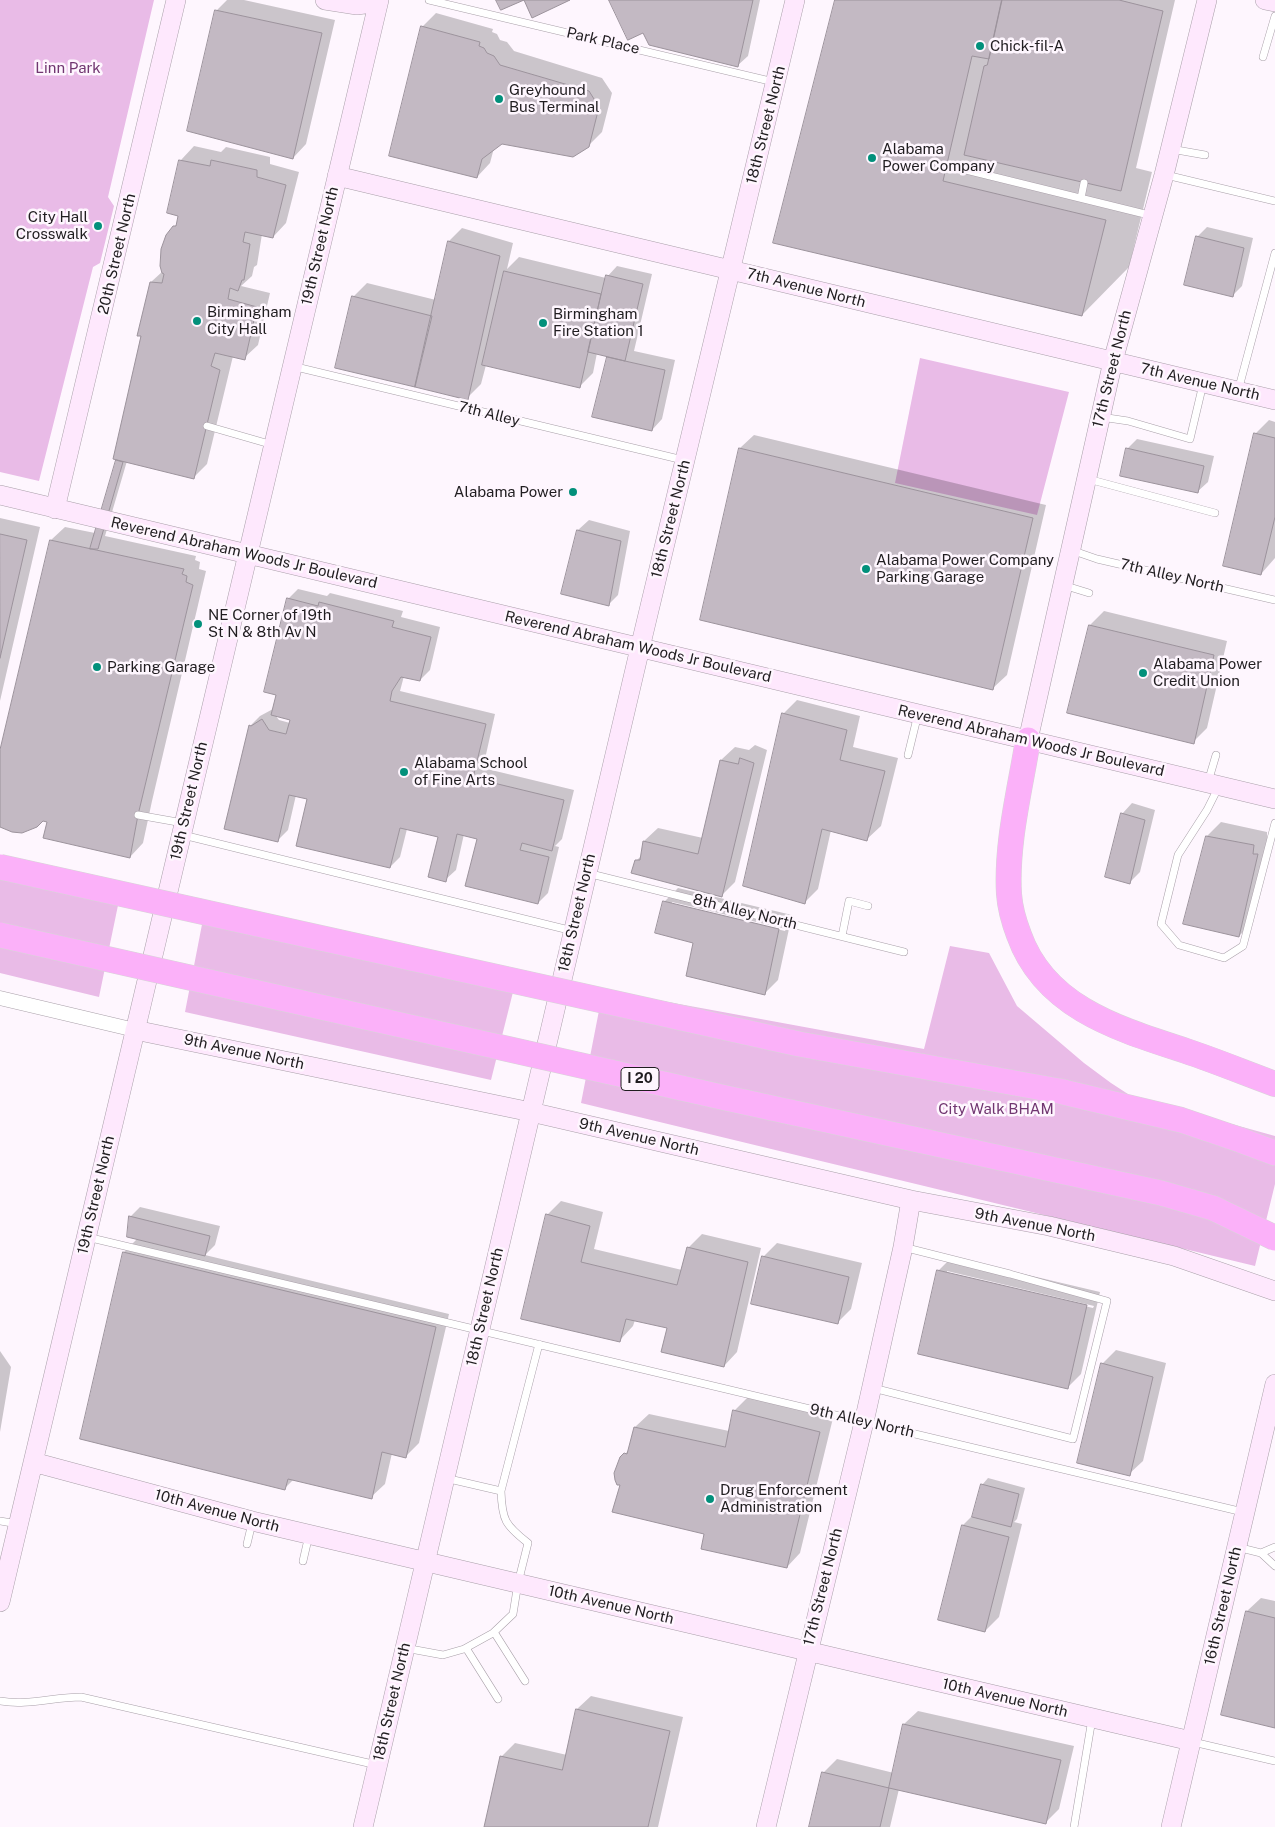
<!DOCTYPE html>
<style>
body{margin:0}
canvas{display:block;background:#fef6fe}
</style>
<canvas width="1275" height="1827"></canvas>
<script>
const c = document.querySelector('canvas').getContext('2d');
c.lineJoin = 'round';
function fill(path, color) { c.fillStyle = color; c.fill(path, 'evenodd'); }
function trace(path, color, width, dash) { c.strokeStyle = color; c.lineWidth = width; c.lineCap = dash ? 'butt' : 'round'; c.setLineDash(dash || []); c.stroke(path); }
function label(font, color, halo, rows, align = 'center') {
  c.font = font + ' "Public Sans",sans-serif'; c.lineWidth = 5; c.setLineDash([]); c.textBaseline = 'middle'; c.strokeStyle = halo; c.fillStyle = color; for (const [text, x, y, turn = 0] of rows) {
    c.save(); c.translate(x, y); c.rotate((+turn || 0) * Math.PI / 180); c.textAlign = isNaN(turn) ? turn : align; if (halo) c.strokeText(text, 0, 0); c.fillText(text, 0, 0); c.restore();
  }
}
const green = new Path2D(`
 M0,0h154l-46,197 6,9 -14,57 -7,4 -54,214 -39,-9z
 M920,358l149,34 -32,123 -142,-32z
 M0,857l122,29 -23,111 -99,-24z
 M205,909l312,67 -26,104 -306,-68z
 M950,946l39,7 28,53 67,57 27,20 20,13 144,40v48l-20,82 -674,-163 22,-113 321,59z`);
const shadow = new Path2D(`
 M227,0h17l91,20 -29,124 -13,14 -77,-147z
 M611,0h149l-12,56 -11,10 -94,-34z
 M836,0h339l-39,168 16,4 -23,95 -47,48 -307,-73z
 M436,13l57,16 -1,3 5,2 3,6 7,2 7,9 88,27 10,15 -10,39 -14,14 -86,-3 -8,5 -4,15 -13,14 -55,-150z
 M194,146l27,6 5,-5 44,10v7l29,8 -13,51 -13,14 -11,-3 -5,31 -3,2 -2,9 -11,10 29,7 -12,52 -14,13 -11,-2 -26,108 -13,13 -67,-16 -22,75 91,20 -1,4 5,2 -1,7 7,2 -54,230 -9,42 -13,14 -87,-37 -43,5v-69l51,-216 14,-13 30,6 22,-74 34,-177 12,-11 11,-44 4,-4 1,-8 -11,-3 13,-52z
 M1207,227l46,11 -11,48 -10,10 -35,-59z
 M462,228l51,15 -6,26 12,-12 87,21 11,-12 35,8 -18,77 41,9 -13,59 -10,11 -58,-14 14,-60 -11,-3 -4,20 -14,14 -93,-22 -5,19 -14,14 -114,-101 14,-14 69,17 13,-59z
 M1269,420l6,2v136l-14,16 -6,-140z
 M754,435l292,70 -39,170 -14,13 -253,-240z
 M1137,439l77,17 -6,26 -11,10 -70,-43z
 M0,518l40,9 -40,174z
 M589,520l41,11 -12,64 -10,10 -30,-75z
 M298,589l29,7 3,-3 73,18 -2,6 39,10 -10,43 -10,10 -16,-4 -4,15 95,23 -12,54 91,22 -12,49 -7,7 4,1 -11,46 -10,10 -60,-65 -14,-4 -8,36 -11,10 -6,-44 -32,-7 -7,28 -10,10 -81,-69 -13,-3 -8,35 -10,10 -28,-114 10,-10 13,-7 4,-15 11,-95zM275,715l16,4 -1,4 -11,-3z
 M1104,611l123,30 -20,87 -14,14 -124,-30 21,-87z
 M797,700l63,16 -7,31 45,11 -17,68 -14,13 -36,-9 -13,59 -14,14 -21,-189z
 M755,745l12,5 -32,132 -13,13 -86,-34 7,-7 1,-13 14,-13 45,10 18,-78 14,-13 14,3z
 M1132,803l23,7 -15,62 -10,10 -8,-68z
 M1221,822l46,10v8l4,1 -18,81 -14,14 -55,-13 23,-87z
 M678,888l114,27 -14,65 -14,14 -100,-92zM672,902l114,27 -1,2 -113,-27z
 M561,1201l42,11 -9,37 88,21 6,-22 14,-14 59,14 -24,104 -13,14 -56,-39 -33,-7 -2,6 -13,14 -73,-125z
 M140,1207l80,19 -5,19 -10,10 244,59 -30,129 -14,14 -13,-4 -7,31 -14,13 -77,-18 -9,9 -161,-236 14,-14 -8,-21z
 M777,1243l85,20 -11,46 -14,14 -74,-66z
 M952,1257l148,35 -19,82 -13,13 -130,-116zM947,1271l147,35 -1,2 -146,-34z
 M1116,1350l50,13 -23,98 -14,13 -27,-110z
 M0,1351l11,16 -11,65z
 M748,1397l85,21 -33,135 -13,14 -81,-34 -85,-49 4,-30 5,-5 5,-22 14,-13 80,17 5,-20z
 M988,1478l37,10 -8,31 -3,3 8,2 -23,93 -14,14 -22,-106 11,-11 8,-29z
 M1261,1598l14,3v126l-28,-116z
 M591,1696l92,21 -25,110h-173l16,-70 14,-14 52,12 10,-46z
 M918,1711l156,35 -15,63 -14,14 -146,-34 -9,38h-80l13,-54 14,-14 57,14 10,-49z`);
const building = new Path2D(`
 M496,0h74l-38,18 -8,-18 -23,10z
 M609,0h144l-15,67 -89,-22 -6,-12 -15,7z
 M835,0h167l-13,59 -17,-3 -29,125 163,39 -24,96 -309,-73z
 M1002,0h117l44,11 -42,180 -157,-36 20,-89 3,-1z
 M215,10l107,23 -29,126 -106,-28z
 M421,26l59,16 -1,4 5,2 3,5 7,3 6,9 89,26 10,16 -10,40 -16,10 -71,-13 -20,15 -5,19 -88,-22z
 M179,160l31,6 1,-6 46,10v7l29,8 -13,53 -28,-6 -2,10 7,2 -6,36h-2l-4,11 -8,-3 -2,11 29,8 -12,53 -30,-7 -4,13 9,4 -26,109 -81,-20 28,-123h-4l13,-54 12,1 2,-9 -2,-1 -2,-7 1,-17 5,-14 7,-9h3l2,-10 -11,-3z
 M1196,236l48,12 -11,49 -49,-12z
 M448,241l52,15 -32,144 -53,-13z
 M504,271l97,23 -21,94 -98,-23z
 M606,275l37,9 -18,77 -37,-9z
 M352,296l80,20 -17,71 -80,-19z
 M607,357l58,13 -13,61 -60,-14z
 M1254,433l21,5v79l-14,58 -38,-9z
 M739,448l294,70 -40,172 -293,-70z
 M1126,448l78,18 -6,27 -78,-17z
 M116,460l7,2 -25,87h-8z
 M577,530l44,11 -12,65 -48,-12z
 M0,534l27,6 -27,118z
 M50,540l134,29 -2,5 5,2 -1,6 7,3 -55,230 -8,43 -87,-20 4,-16 -4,-1 -6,6 -15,6 -10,-1 -12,-5v-77z
 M287,598l31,8 1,-4 75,19 -2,6 39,10 -11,44 -19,-4 -9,14 -2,10 96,23 -13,54 91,22 -12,51 -30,-8 -2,7 29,7 -11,47 -73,-18 12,-47 -20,-5 -11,48 -18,-5 10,-40 -38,-9 -10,40 -94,-22 11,-47 -18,-4 -11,47 -54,-13 25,-104 2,1 11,-7 7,11 17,4 4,-14 -19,-5 5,-20 -12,-3z
 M1089,625l125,30 -20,89 -127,-31z
 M782,713l65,17 -7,30 45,11 -18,70 -45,-12 -17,75 -62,-18z
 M740,758l14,5 -32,134 -91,-24 4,-13h5l3,-19 55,13 22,-94 18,4z
 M1121,813l24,7 -15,64 -25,-7z
 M1206,836l48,9 -1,9h5l-19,83 -56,-13z
 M663,901l116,28 -14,66 -79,-19 7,-33 -38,-10z
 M546,1214l44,12 -9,36 96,23 10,-38 61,15 -24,105 -63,-15 6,-24 -41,-9 -6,23 -99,-23z
 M129,1216l81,20 -5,20 -78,-19z
 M123,1252l313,75 -30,131 -24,-6 -10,47 -84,-20 -3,11 -205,-51z
 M762,1256l87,21 -11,47 -87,-20z
 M937,1270l150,35 -19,84 -150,-35z
 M1101,1363l52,14 -23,99 -53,-13z
 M733,1410l87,22 -33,136 -86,-19 3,-15 -92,-22 8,-27h-3l-2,-5 -1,-7 6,-16 4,-4 3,1 7,-27 91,20z
 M981,1484l38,10 -8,33 -39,-10z
 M962,1525l47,12 -24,95 -47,-12z
 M1246,1611l29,7v110l-54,-13z
 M576,1709l94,22 -22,96h-164l16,-71 62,14z
 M903,1724l158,36 -15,64 -157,-36z
 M822,1772l67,16 -9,39h-71z`);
const lane = new Path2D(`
 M429,0l345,82
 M1263,57l12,-41
 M1171,149l34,6
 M966,170l187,46
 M1166,175l109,26
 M1081,198l3,-15
 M292,366l391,94
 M1238,391l37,-138
 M1101,417l27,4 62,18 13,-55
 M207,426l66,19
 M1088,479l127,34
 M1071,550l26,9 178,41
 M1063,585l26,8
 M908,755l10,-41
 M1208,782l8,-27
 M1219,786l-12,24 -29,45 -17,69 18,21 45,13 19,-12 32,-123
 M138,815l45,8
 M183,835l390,96
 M587,873l317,79
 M842,936l7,-35 19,5
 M87,1237l1156,275
 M873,1388l200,51 34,-138 -97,-27 -107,-27
 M445,1478l56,13 38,-147
 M0,1521l18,3
 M247,1544l5,-21
 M1237,1547l24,6 14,13
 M1261,1553l14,-6
 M303,1561l6,-26
 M494,1632l31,49
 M405,1648l38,7 21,-6 29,-16 20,-19 5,-31 10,-40c-23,-18 -26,-23 -27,-52
 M466,1648l32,51
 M0,1701c27,5 54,-4 81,-4l296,68
 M1193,1742l82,19
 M1074,1827l18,-108`);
const street = new Path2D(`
 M0,998l135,32`);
const secondary = new Path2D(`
 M325,0l32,5 21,-3
 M1265,0l10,2
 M337,176l938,224
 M0,495l1275,304
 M55,509l121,-509
 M1028,740l85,-379 51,-186 43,-175
 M135,1030l396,82 380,88 138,26 125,30 101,35
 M33,1462l219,59 939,220
 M0,1602l379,-1602
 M363,1827l277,-1179 155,-648
 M766,1827l98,-405 39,-175 8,-47
 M1171,1827l104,-443`);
const highway = new Path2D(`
 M1028,740c-8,50 -22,103 -19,154 1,14 5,28 10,41 26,73 100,94 167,116 30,10 59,22 89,33
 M1240,1140l35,13`);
const highwayBridge = new Path2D(`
 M0,867l799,177 260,47 122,29 59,20
 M0,935l726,163 435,95 52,15 62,30`);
const markers = [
 [980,46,5,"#02907b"],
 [499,99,5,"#02907b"],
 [872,158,5,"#02907b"],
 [98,226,5,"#02907b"],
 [197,321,5,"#02907b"],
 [543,323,5,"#02907b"],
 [573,492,5,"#02907b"],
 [866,569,5,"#02907b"],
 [198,624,5,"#02907b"],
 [97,667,5,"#02907b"],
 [1143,673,5,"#02907b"],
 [404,772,5,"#02907b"],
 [710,1499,5,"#02907b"]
];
const shields = [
 [640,1079,38]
];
const shieldNames = [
 ["I 20",640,1079]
];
const streetNames = [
 ["Park Place",603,41,13],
 ["18th Street North",766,125,-76],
 ["19th Street North",320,246,-77],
 ["20th Street North",117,254,-77],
 ["7th Avenue North",806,288,14],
 ["17th Street North",1112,369,-76],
 ["7th Avenue North",1200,382,13],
 ["7th Alley",489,414,14],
 ["18th Street North",671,519,-76],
 ["Reverend Abraham Woods Jr Boulevard",244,553,13],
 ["7th Alley North",1172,576,13],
 ["Reverend Abraham Woods Jr Boulevard",638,647,13],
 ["Reverend Abraham Woods Jr Boulevard",1031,741,13],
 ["19th Street North",189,801,-77],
 ["8th Alley North",745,912,14],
 ["18th Street North",577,913,-77],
 ["9th Avenue North",244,1052,12],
 ["9th Avenue North",639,1137,13],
 ["19th Street North",96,1195,-77],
 ["9th Avenue North",1035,1225,11],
 ["18th Street North",485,1307,-77],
 ["9th Alley North",862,1421,13],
 ["10th Avenue North",217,1511,15],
 ["17th Street North",823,1587,-76],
 ["10th Avenue North",611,1605,13],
 ["16th Street North",1223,1606,-77],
 ["10th Avenue North",1005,1698,13],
 ["18th Street North",392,1702,-77]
];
const poiNames = [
 ["Chick-fil-A",990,46],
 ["Greyhound",509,90],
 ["Bus Terminal",509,107],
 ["Alabama",882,149],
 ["Power Company",882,166],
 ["City Hall",88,217,"right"],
 ["Crosswalk",88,234,"right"],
 ["Birmingham",207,312],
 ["City Hall",207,329],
 ["Birmingham",553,314],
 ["Fire Station 1",553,331],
 ["Alabama Power",563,492,"right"],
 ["Alabama Power Company",876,560],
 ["Parking Garage",876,577],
 ["NE Corner of 19th",208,615],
 ["St N & 8th Av N",208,632],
 ["Alabama Power",1153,664],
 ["Credit Union",1153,681],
 ["Parking Garage",107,667],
 ["Alabama School",414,763],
 ["of Fine Arts",414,780],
 ["Drug Enforcement",720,1490],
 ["Administration",720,1507]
];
const parkNames = [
 ["Linn Park",68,68],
 ["City Walk BHAM",996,1109]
];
fill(green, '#e9bbe7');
fill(shadow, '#0003');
fill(building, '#c3b9c3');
trace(building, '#9c939c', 1);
trace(lane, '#a9a0a9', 8);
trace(street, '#a9a0a9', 15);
trace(secondary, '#a9a0a9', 20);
trace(highway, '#d7d6d7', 26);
trace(lane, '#fff', 7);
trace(street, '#fff', 14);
trace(secondary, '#fee8fd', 19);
trace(highway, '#fbb1f9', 25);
trace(highwayBridge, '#d7d6d7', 26, []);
trace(highwayBridge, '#fbb1f9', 25);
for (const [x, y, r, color] of markers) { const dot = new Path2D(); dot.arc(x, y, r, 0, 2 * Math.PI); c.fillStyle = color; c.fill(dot); trace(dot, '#fef6fe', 2); }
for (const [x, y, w] of shields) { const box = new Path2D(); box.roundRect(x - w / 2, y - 11.5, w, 23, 4); c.fillStyle = '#fef6fe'; c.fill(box); trace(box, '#201d20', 1); }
label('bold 14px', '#201d20', null, shieldNames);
label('15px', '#201d20', '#fef6fe', streetNames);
label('15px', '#201d20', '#fef6fe', poiNames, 'left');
label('15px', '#713671', '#fef6fe', parkNames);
</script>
